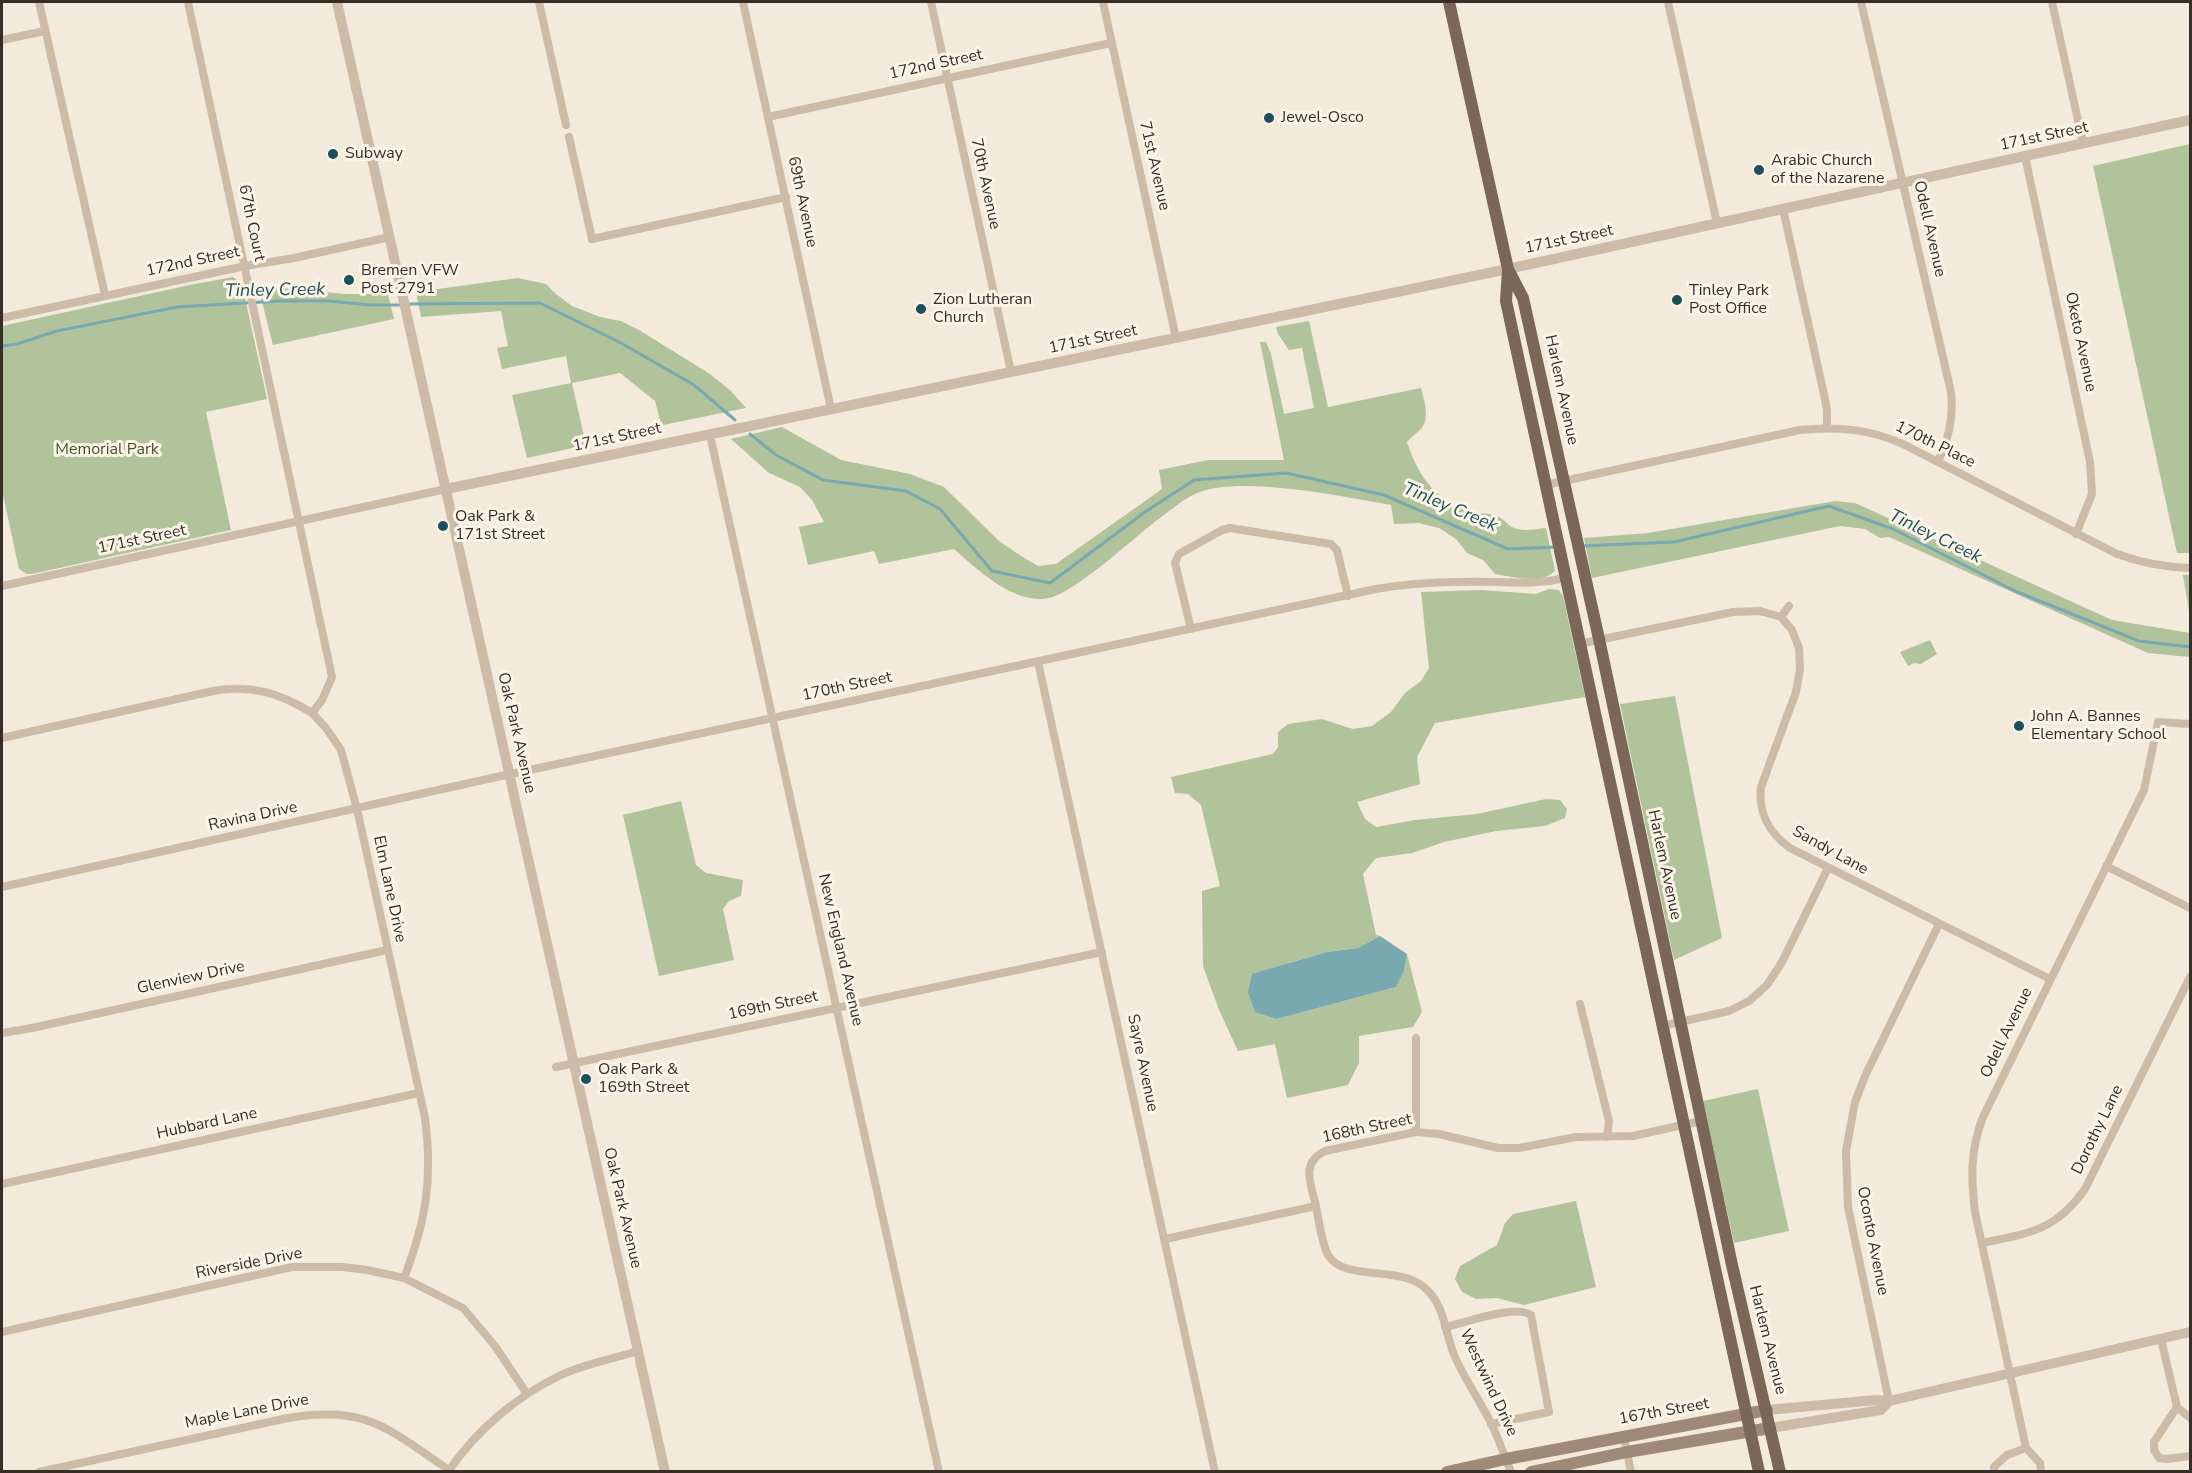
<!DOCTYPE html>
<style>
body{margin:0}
#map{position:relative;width:2192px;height:1473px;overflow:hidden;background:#f3eadb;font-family:"Nunito Sans",sans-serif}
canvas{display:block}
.frame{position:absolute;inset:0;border:3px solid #372e27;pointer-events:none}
</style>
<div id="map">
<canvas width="2192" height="1473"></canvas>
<div class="frame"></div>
</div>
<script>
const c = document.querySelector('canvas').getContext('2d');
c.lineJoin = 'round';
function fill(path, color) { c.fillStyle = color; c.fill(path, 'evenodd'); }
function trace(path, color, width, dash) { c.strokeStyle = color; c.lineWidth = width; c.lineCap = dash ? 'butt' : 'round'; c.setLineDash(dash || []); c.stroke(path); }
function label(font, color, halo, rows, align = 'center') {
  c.font = font + ' "Nunito Sans",sans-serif'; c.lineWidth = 6; c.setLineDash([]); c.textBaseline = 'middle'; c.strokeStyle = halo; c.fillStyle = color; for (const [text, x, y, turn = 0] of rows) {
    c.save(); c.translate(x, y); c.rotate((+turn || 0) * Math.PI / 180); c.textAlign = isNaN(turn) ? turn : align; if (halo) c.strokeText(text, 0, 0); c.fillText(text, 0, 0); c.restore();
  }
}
const green = new Path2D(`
 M2190,144v409h-13l-84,-387z
 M233,277l9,7 25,115 -61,13 25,118 -199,44h-5l-8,-5 -17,-79v-164l188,-41z
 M518,278l28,6 10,10 16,12 28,11 21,4 18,9 71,44 21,17 15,17 -83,17 -3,-5 -5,-19 -35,-28 -48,10 14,62 -59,13 -15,-63 59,-12 -5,-27 -64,13 -5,-21 11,-2 -7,-35 -80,6 -5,-25z
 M258,286l88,8h42l6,25 -121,26z
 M1309,321l19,86 93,-19c3,12 9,29 1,40 -5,5 -11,9 -15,14 11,35 31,62 68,70 7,2 13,1 19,3 8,2 9,5 15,10 9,8 26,4 37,3l9,43c-15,14 -41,6 -60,3l-12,-14 -16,-7 -11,-14 -17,-11 -20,-5 -25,1 -3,-19c-48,-8 -149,-30 -194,-12 -14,6 -29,19 -41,28 -23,18 -82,72 -107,77 -35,7 -71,-28 -95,-49l-75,15 -5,-13 -66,14 -9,-38 25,-5 -12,-22 -12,-13 -31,-14 -38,-34 51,-12 59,33 69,14 34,13 55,54 22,15 17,10 18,-2 106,-75 -3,-19 49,-10h76l-24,-118h6l5,12 13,60 30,-6 -12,-60 -13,2 -11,-16 -2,-7z
 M1835,501l20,2 257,117 78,13v24l-42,-4 -259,-116 -9,1 -15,-9 -25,-3 -248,52 -8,-40 64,-5z
 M2183,575h7v42z
 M1549,589l10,1 4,6 22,101 -150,26 -18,34 3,27 -63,18 8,17 11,8 39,-7 62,-6 69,-15 14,1 7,9 -2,9 -20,8 -49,5 -52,11 -32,11 -36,5 -13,16 13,61 4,1 -22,12 -31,4 -38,11 -12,56 119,-32 8,-16 3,-17 15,58 -9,15 -54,9v27l-11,22 -61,13 -12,-54 -37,7 -19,-41 -16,-44 -1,-75 18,-5 -19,-81 -13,-11 -13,-1 -4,-16 102,-23 5,-7v-15l10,-8 34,-5 31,10 19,-3 19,-14 14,-19 16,-12 8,-13 -8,-76 60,-2 55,4z
 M1930,640l7,14 -16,10 -7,-1 -6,3 -8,-14z
 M1675,696l47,242 -48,22 -54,-256z
 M681,801l15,64 10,8 37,7 -2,16 -12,5 -6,8 11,51 -75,16 -36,-161z
 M1758,1089l31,142 -55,12 -31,-142z
 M1576,1201l20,86 -72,18 -27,-7 -21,1 -14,-7 -7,-13 5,-13 37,-21 8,-22 8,-9z`);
const water = new Path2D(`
 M1380,936l27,18 -3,17 -8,16 -119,32 -22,-7 -7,-20 4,-18 75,-22 31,-4z`);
const stream = new Path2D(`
 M407,304l133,-1 81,40 73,42 41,35
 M2,346l15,-2 40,-13 120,-24 102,-6h50l41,4h30
 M750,434l26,21 47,25 83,11 34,18 52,62 58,12 95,-71 49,-32 92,-7 98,22 124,54 48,-2
 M1581,546l93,-4 155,-36 64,23 122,62 124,50 51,6`);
const minor = new Path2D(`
 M39,2l66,293
 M188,2l144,675 -10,23 -10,13 14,15 15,22 16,59 68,309c8,62 1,103 -21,160
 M539,2l27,123
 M743,2l88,407
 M931,2l80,370
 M1103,2l73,336
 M1668,2l49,221
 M1861,2l90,390c3,27 -3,47 -13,70
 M2052,2l31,141
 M2,40l43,-9
 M768,117l343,-74
 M569,137l23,102 194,-42
 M2025,156l65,306 2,32 -16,40
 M1783,209l40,181 4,20v17
 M2,318l243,-52 49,-8 96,-21
 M710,435l229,1037
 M1545,485l255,-55c37,-4 69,-1 103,14l214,110c24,9 48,13 73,14
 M2,586l444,-97
 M1781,617l8,-11
 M1191,629l-16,-66 4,-9 43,-24 8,-2 101,16 6,6 11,46
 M1579,644l154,-32 27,-1 21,6 11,13 7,18 1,21 -4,23 -35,95c-3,25 8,46 29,61l260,131
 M1038,662l177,810
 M2,738l211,-47c37,-7 67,2 99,22
 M2106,866l84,42
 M2,887l490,-109 879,-188c40,-8 84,-9 125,-8 25,1 44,2 69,-4
 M1580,1004l29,117 -2,16
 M1662,1026l67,-15 20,-10 18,-16 15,-23 46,-94
 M2,1033l30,-5 355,-78
 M556,1067l546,-115
 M1416,1132v-94
 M2,1184l417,-91
 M1316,1206c3,15 5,35 12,49 16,27 70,10 96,32 21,17 21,47 31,70 10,22 24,43 35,64 8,16 14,34 21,51
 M1165,1239l151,-33c-5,-22 -16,-43 9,-55l91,-19 23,2 59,14h21l57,-11 57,-1 68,-15
 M1982,1243c48,-10 73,-12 103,-54l105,-212
 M1445,1327c20,-4 70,-23 86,-12l18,97 -58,12
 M2,1332l290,-65h50l25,3 37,8 59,30 32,38 32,48
 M2161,1339l16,68 13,11
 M1889,1401l-41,-194 -2,-56 9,-49 10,-26 74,-152
 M2177,1407l-23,35v8l5,8 7,1 24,-3
 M1624,1437l7,35
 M2026,1448l-51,-236c-4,-34 -5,-62 8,-95l161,-327 14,-68 32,2
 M2026,1448l14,15 1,9
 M39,1472l249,-54c79,-13 99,10 161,52
 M448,1472c27,-40 67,-75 111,-96 24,-12 54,-17 79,-25
 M1994,1472v-5l13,-12 19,-7`);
const tertiary = new Path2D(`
 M337,2l328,1470
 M446,489l1062,-220 682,-149
 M1767,1410l109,-10 13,1 301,-69
 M1770,1428l111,-18 8,-9`);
const secondary = new Path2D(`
 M1447,1472l59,-13 261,-49
 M1531,1472l96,-20 143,-24`);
const primary = new Path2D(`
 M1449,2l59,267 15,29 76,341 133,626 48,207
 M1508,270l-2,31 253,1171`);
const markers = [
 [1269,118,6,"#1b505b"],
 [333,154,6,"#1b505b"],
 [1759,170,6,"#1b505b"],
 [349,280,6,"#1b505b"],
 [1677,300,6,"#1b505b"],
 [921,309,6,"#1b505b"],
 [443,526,6,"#1b505b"],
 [2019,726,6,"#1b505b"],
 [586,1079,6,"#1b505b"]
];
const streetNames = [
 ["172nd Street",936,65,-12],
 ["171st Street",2044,137,-12],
 ["71st Avenue",1154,166,77],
 ["70th Avenue",985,184,78],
 ["69th Avenue",802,202,78],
 ["67th Court",251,223,78],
 ["Odell Avenue",1929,229,77],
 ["171st Street",1569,240,-12],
 ["172nd Street",193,262,-12],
 ["171st Street",1093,340,-12],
 ["Oketo Avenue",2080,342,78],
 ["Harlem Avenue",1561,390,78],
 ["171st Street",617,438,-12],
 ["170th Place",1935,445,26],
 ["171st Street",142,540,-12],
 ["170th Street",847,687,-12],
 ["Oak Park Avenue",516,733,77],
 ["Ravina Drive",253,817,-12],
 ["Sandy Lane",1830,851,29],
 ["Harlem Avenue",1664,865,78],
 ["Elm Lane Drive",389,889,78],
 ["New England Avenue",840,950,77],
 ["Glenview Drive",191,978,-12],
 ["169th Street",773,1006,-12],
 ["Odell Avenue",2007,1033,-64],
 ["Sayre Avenue",1142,1063,78],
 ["Hubbard Lane",207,1124,-12],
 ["168th Street",1367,1129,-12],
 ["Dorothy Lane",2098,1130,-64],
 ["Oak Park Avenue",622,1208,77],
 ["Oconto Avenue",1872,1241,79],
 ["Riverside Drive",249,1264,-11],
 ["Harlem Avenue",1767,1340,76],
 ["Westwind Drive",1488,1383,65],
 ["Maple Lane Drive",247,1412,-11],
 ["167th Street",1664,1412,-10]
];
const poiNames = [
 ["Jewel-Osco",1281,118],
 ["Subway",345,154],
 ["Arabic Church",1771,161],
 ["of the Nazarene",1771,179],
 ["Bremen VFW",361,271],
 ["Post 2791",361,289],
 ["Tinley Park",1689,291],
 ["Post Office",1689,309],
 ["Zion Lutheran",933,300],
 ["Church",933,318],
 ["Oak Park &",455,517],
 ["171st Street",455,535],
 ["John A. Bannes",2031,717],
 ["Elementary School",2031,735],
 ["Oak Park &",598,1070],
 ["169th Street",598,1088]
];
const parkNames = [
 ["Memorial Park",107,450]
];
const waterNames = [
 ["Tinley Creek",275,291,-1],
 ["Tinley Creek",1450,508,23],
 ["Tinley Creek",1935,537,26]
];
fill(green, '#b1c39a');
fill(water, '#78a9b1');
trace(stream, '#78a9b1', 3);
trace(minor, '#ccbba6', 8);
trace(tertiary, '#ccbba6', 10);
trace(secondary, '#9f8a77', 12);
trace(primary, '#7a6758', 12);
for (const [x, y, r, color] of markers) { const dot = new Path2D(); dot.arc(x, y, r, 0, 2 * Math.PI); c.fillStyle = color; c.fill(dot); trace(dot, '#faf3e7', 2); }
label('16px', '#372e27', '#faf3e7', streetNames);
label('16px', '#372e27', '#faf3e7', poiNames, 'left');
label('16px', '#42572a', '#faf3e7', parkNames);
label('italic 18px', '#1b505b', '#faf3e7', waterNames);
</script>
